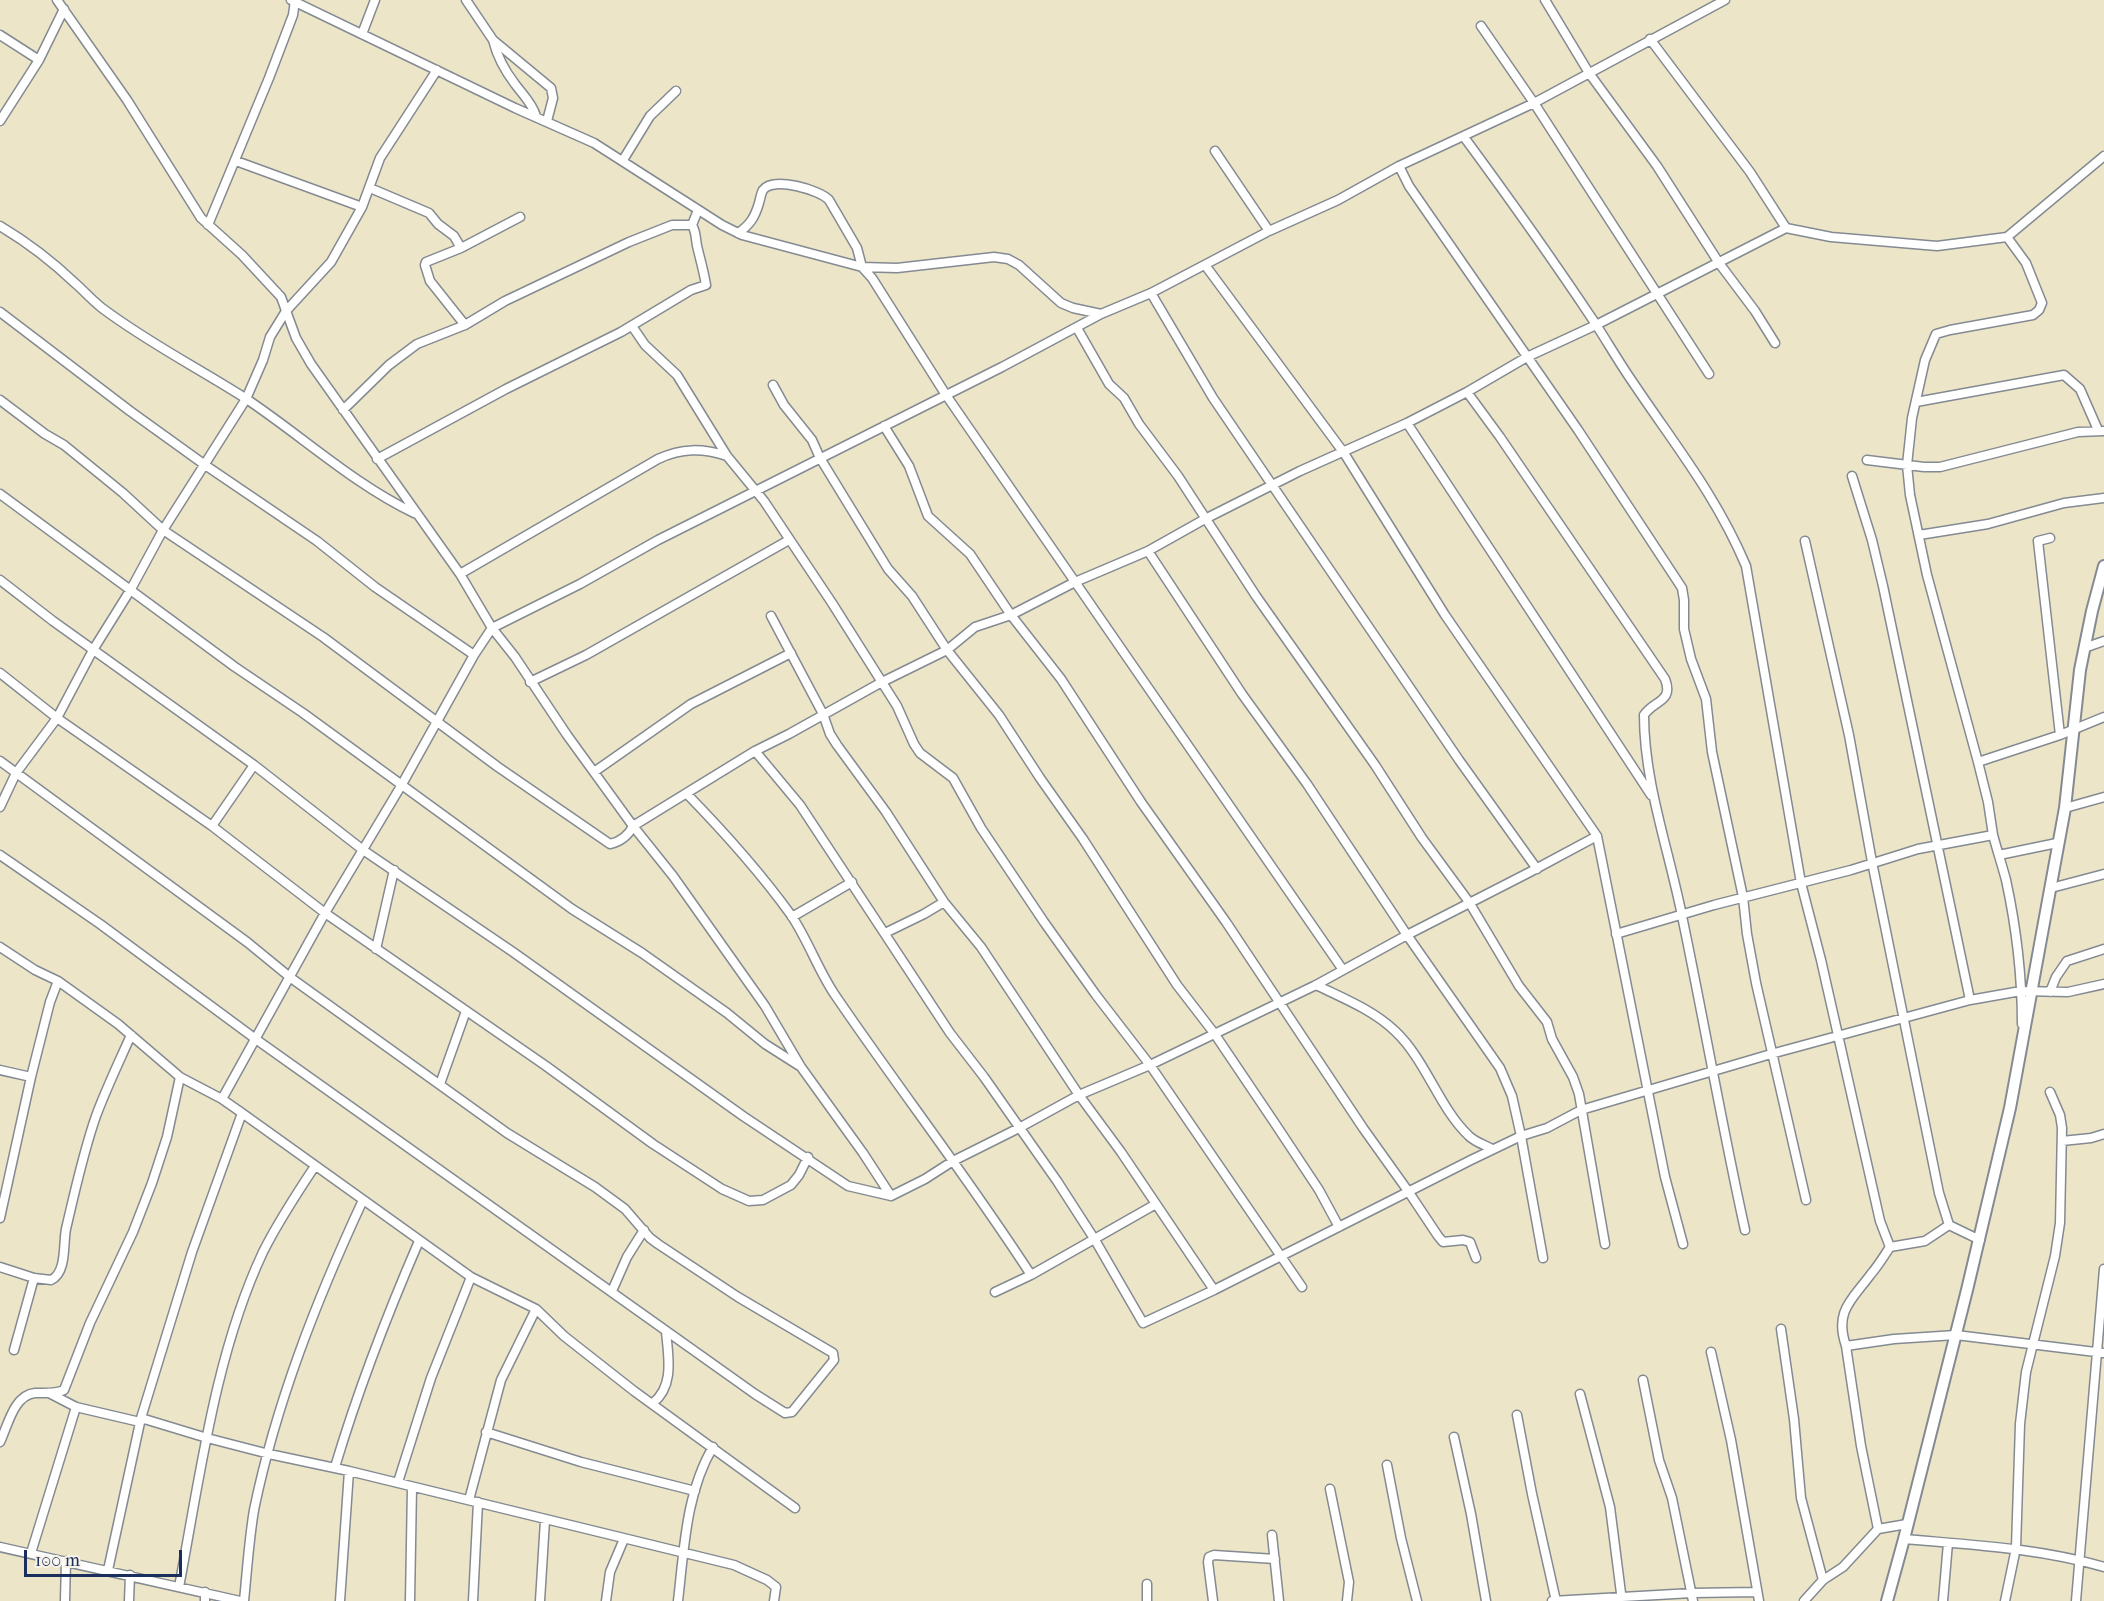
<!DOCTYPE html>
<style>
body{margin:0}
#map{position:relative;width:2104px;height:1601px;overflow:hidden;background:#ece5c7;font-family:"IM FELL French Canon",serif}
canvas{display:block}
.scale{position:absolute;left:24px;top:1550px;width:158px;height:27px;box-sizing:border-box;border:3px solid #1b2f5e;border-top:0;padding-left:8px;font-size:18px;line-height:21px;white-space:nowrap;color:#1b2f5e;-webkit-text-stroke:4px #f7f3e8;paint-order:stroke}
</style>
<div id="map">
<canvas width="2104" height="1601"></canvas>
<div class="scale">100 m</div>
</div>
<script>
const c = document.querySelector('canvas').getContext('2d');
c.lineJoin = 'round';
function trace(path, color, width, dash) { c.strokeStyle = color; c.lineWidth = width; c.lineCap = dash ? 'butt' : 'round'; c.setLineDash(dash || []); c.stroke(path); }
const minor = new Path2D(`
 M57,0l70,100 74,118 41,37 39,42 15,41 15,26 149,210 32,54 -18,27 -73,131 -76,127 -103,186
 M291,0l224,108 79,35 128,82 20,10 120,32 35,1 97,-11 14,2 11,6 42,38 12,5 28,6 50,-21 118,-62 69,-31 61,-34 135,-63 191,-103
 M466,0l27,40 58,48 2,10 -6,23
 M1545,0l44,73 68,93 62,97 36,48 20,32
 M1481,26l53,77 175,271
 M362,34l13,-34
 M0,35l39,25
 M1650,39l100,133 36,56
 M493,40c4,16 12,31 22,44 8,11 17,19 21,32
 M0,121l39,-61 25,-51
 M1464,137c45,61 89,123 131,186 13,20 25,41 39,61 41,61 83,113 112,182l55,317 20,77 59,261 10,26 35,-6 24,-16
 M1215,151l54,80
 M623,160l27,-44 26,-25
 M236,161l126,46
 M1399,166l10,20 169,244 104,158 2,12v29l7,30 15,40 6,53 31,145 4,37 9,49 50,217
 M370,188l59,25 9,11 16,12 7,12
 M208,225l61,-147 24,-63 2,-15
 M0,226c27,16 53,36 76,58 9,8 17,17 26,24 45,34 96,60 143,90 57,38 107,85 169,115
 M738,233c12,-8 17,-16 21,-30 1,-3 2,-10 4,-13 10,-14 57,0 66,10l28,48 5,19 10,11 74,117 397,575
 M1205,265l139,188 101,162 152,221 68,341 18,67
 M1151,293l62,105 246,362 78,109
 M0,312l130,99 75,54 112,76 58,46 99,68
 M465,325l-35,-44 -5,-16 1,-3 35,-14 59,-31
 M632,326l13,19 32,30 50,81 37,45 68,102 65,103 17,38 6,9 33,25 28,50 63,94 52,73 54,70 152,222
 M1077,328l32,56 15,14 15,26 39,52 78,120 119,169 47,73 47,64 50,84 28,36 5,17 21,38 6,17 26,150
 M773,385l11,20 28,35 8,18 68,111 24,27 35,54 52,65 41,63 43,61 94,146 37,48 60,89 45,68 20,37
 M1467,392l33,45 165,242c9,23 -11,21 -21,36 0,68 25,135 38,201 22,105 40,210 63,314
 M0,400l45,34 19,11 59,48 40,37 160,107 175,130 112,77c10,-2 19,-9 23,-18l122,-75 34,-17 93,-52 65,-32 28,-23 36,-12 64,-33 73,-31 57,-32 95,-48 107,-48 60,-31 60,-35 69,-32 190,-97 45,9 106,9 70,-9 97,-81
 M1916,402l148,-27 16,14 18,41
 M343,410l46,-45 28,-21 48,-19 40,-24 124,-59 43,-17h20
 M1407,423l244,372
 M884,426l25,40 19,50 42,38 41,61 50,64 80,123 85,120 137,206 45,63 30,45 5,6 20,-2 7,2 6,16
 M377,459l129,-70 115,-57 70,-42 15,-5c-2,-12 -5,-23 -8,-35 -3,-10 -1,-17 -6,-25l6,-15
 M1867,460l57,7h16l138,-35 26,-1
 M1852,476l20,64 11,46 87,414
 M0,494l235,173 68,46 269,196 70,44 85,60 38,31 33,21
 M1919,535l69,-11 76,-21 40,-5
 M2050,538l-12,3 22,194
 M1805,541l44,194 23,127 67,331 10,32 31,15
 M1148,551l94,143 65,90 100,151 93,133 12,28 9,40 22,122
 M460,574l198,-115c24,-11 44,-11 69,-3
 M0,580l53,41 201,144 109,85 150,102 230,164 105,70 43,10 34,-17 28,-18 66,-33 60,-33 71,-30 166,-80 91,-50 123,-63 67,-36
 M771,616l52,98 7,20 7,11 49,67 58,90 37,45 98,148 42,57 93,138
 M2084,648l20,-7
 M0,673l57,45 155,108 113,87 221,153 107,78 69,45 27,12 14,-1 28,-15 8,-10 9,-18
 M530,682l56,-27 203,-115
 M755,751l45,54 150,228 34,44 73,104 38,59 48,83 71,-33 257,-130 50,-24 26,-8 34,-18 190,-56 199,-54 51,-9 47,1 36,-8
 M0,761l247,181 44,36 216,155 88,54 30,22 25,29 8,6 80,53 95,56 1,7 -42,52 -7,1 -30,-19 -498,-354 -157,-116 -100,-69
 M1978,762l82,-27 44,-18
 M594,772l97,-68 100,-51
 M687,794c37,38 73,78 104,121 17,25 27,55 44,80 64,94 134,184 196,280
 M0,807l16,-34 41,-55 36,-68 38,-61 32,-59 83,-131 17,-39 7,-23 16,-26 45,-49 31,-55 18,-49 57,-88
 M2065,808l39,-11
 M212,826l42,-61
 M1993,835l-5,-33 -10,-40 -51,-187 -17,-80 -3,-30 5,-47 13,-58 11,-26 14,-4 83,-15 6,-5 3,-7 -16,-40 -19,-26
 M1999,855l58,-12
 M2051,888l53,-14
 M792,917l60,-35
 M885,933l39,-19 20,-12
 M1616,934l98,-29 137,-35 67,-21 75,-14c4,15 9,30 13,45 10,46 16,96 16,144
 M0,947l35,23 23,11 60,43 62,53 42,22 20,14 229,164 65,32 28,27 70,55 161,117
 M376,949l18,-79
 M1316,985c27,13 57,25 79,46 31,29 44,77 74,105 6,6 16,9 23,13
 M2050,992l6,-15 11,-16 37,-12
 M0,1070l31,7
 M440,1084l26,-73
 M2062,1141l29,-3 13,-4
 M891,1196l-28,-43 -62,-86 -36,-61 -92,-130 -40,-50 -66,-91 -52,-78 -23,-29 88,-44 78,-44 344,-173 99,-53
 M0,1218l31,-141 19,-75 8,-21
 M0,1267l34,11 17,2c16,-7 12,-37 15,-51 9,-38 17,-76 30,-113 10,-27 23,-54 35,-81
 M612,1291l15,-34 17,-27
 M995,1292l36,-17 125,-71
 M1781,1329l13,90 7,79 22,82
 M1846,1346l48,-7 62,-4 148,18
 M14,1350l20,-72
 M1711,1352l20,88 28,161
 M1643,1380l16,80 13,38 21,103
 M49,1393l27,14 64,15
 M1580,1394l30,113 12,94
 M653,1403c22,-18 15,-47 13,-72
 M1517,1415l15,79 24,107
 M141,1418l66,20 62,16 80,17 385,94 33,15 9,7 -2,14
 M486,1432l95,30 114,29
 M1454,1437l17,77 15,87
 M0,1442c8,-17 14,-47 35,-49 10,0 20,1 29,-3l26,-67 43,-91 19,-49 15,-46 13,-60
 M1387,1465l14,73 16,63
 M335,1467c23,-77 52,-152 84,-226
 M398,1482l33,-104 40,-101
 M1330,1489l19,93 -2,19
 M469,1500l32,-120 35,-71
 M1878,1529l-17,-83 -15,-100c-12,-35 6,-46 25,-72 7,-8 13,-18 19,-27
 M1272,1535l7,66
 M1904,1539c68,6 135,9 200,28
 M0,1547l240,54
 M31,1553l45,-146
 M108,1570l33,-152 51,-166 50,-139
 M1147,1584v17
 M179,1587c21,-110 36,-233 84,-335 15,-30 34,-59 52,-86
 M65,1601l1,-40
 M129,1601l1,-26
 M205,1601v-9
 M244,1601c3,-30 5,-61 10,-91 22,-107 63,-211 109,-310
 M340,1601l9,-130
 M410,1601l2,-114
 M473,1601l5,-99
 M540,1601l5,-81
 M606,1601l4,-29 14,-33
 M678,1601c6,-51 8,-109 35,-154
 M1213,1601l-5,-39 1,-5 5,-2 61,4
 M1552,1601l140,-8 65,-1
 M1804,1601l19,-21 20,-13 35,-38 29,-5
 M1943,1601l5,-58
 M2005,1601l11,-53 4,-124 6,-52 29,-116 5,-33 2,-95 -2,-13 -10,-23
 M2076,1601l28,-332`);
const tertiary = new Path2D(`
 M1887,1601l17,-62 63,-249 43,-182 55,-300 15,-138 12,-59 12,-45`);
trace(minor, '#848a92', 11);
trace(tertiary, '#848a92', 14);
trace(minor, '#fff', 8);
trace(tertiary, '#fff', 10);
</script>
